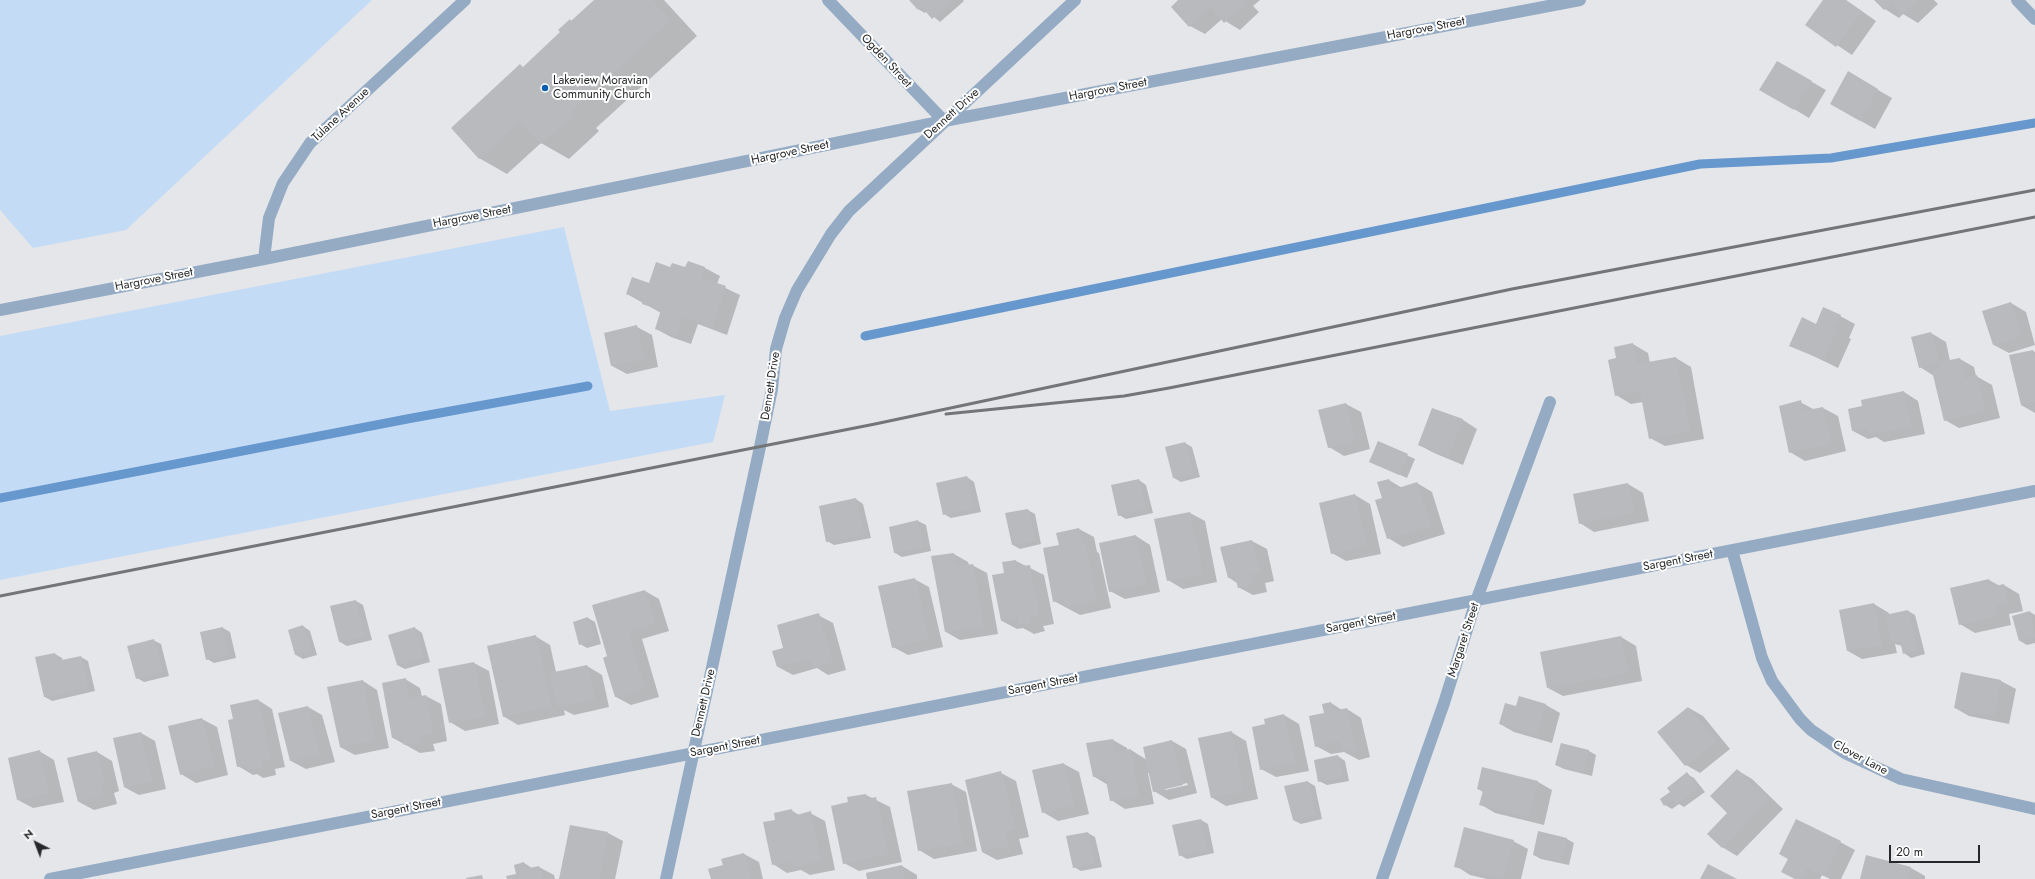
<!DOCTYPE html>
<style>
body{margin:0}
#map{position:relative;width:2035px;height:879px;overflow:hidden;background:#e4e6e9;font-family:Jost,sans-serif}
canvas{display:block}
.north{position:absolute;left:16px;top:823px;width:40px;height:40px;-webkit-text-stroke:3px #fff;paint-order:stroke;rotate:318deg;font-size:11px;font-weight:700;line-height:16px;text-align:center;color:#262728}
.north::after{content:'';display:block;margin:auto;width:14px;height:18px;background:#262728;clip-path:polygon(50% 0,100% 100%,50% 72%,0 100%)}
.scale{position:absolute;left:1889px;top:845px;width:91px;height:18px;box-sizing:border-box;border:2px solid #262728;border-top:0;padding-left:5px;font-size:12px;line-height:14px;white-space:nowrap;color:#262728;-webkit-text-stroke:3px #fff;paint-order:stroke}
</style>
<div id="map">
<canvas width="2035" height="879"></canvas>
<div class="north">N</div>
<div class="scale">20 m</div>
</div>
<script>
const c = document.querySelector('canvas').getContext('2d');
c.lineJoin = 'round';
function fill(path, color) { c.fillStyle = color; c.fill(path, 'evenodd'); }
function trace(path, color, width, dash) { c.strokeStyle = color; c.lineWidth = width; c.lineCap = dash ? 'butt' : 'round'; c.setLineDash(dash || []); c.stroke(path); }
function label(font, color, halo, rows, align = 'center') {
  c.font = font + ' Jost,sans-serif'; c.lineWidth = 4; c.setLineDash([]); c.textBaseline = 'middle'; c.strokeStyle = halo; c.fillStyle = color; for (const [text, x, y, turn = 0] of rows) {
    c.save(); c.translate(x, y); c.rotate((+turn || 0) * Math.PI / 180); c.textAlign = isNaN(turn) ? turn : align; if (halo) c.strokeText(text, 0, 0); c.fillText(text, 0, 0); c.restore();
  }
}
const green = new Path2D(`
 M0,0h372l-246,230 -93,18 -33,-38z
 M564,227l46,184 115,-16 -12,47 -713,138v-244z`);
const shadow = new Path2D(`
 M595,0h69l33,36 -101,92 3,3 -30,28 -28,-16 -34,31 -28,-16 45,-90 38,-36 8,-12 2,2z
 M910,0h53l1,1 -24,21 -13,-11 -2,2 -7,-4z
 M1179,0h81l-7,6 6,6 -19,18 -18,-11 -17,15 -15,-8z
 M1824,0h22l30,21 -24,34 -45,-30z
 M1876,0h58l4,4 -20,19 -15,-9 -4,4 -14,-9z
 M1777,62l49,28 -17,28 -48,-29z
 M1848,73l44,25 -17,31 -44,-25z
 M688,262l17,6 15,8 -3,8 23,11 -13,40 -29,-11 -7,20 -20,-7 -15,-8 5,-16 -34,-19 23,-10 21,-16 15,1z
 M2011,303l15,9 9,33 -26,8 -15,-8 -10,-33z
 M1840,316l15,8 -6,14 2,1 -13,29 -47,-23 26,-20z
 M637,327l15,8 6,32 -31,7 -15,-8z
 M1931,333l15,9 4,19 10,-2 14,8 2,9 16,9 8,33 -41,10 -14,-8 -11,-44 -14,-9z
 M1633,344l15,9 2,10 26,-5 15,9 13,72 -39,7 -15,-8 -7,-36 -12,2 -15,-9 1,-36z
 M2033,351l2,1v61l-14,-8z
 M1904,392l14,9 7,33 -41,8 -8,-5 -8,2 -15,-8 11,-25z
 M1800,402l15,8 8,-2 15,8 8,35 -41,10 -15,-9z
 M1346,404l15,8 9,37 -26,7 -15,-9z
 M1433,409l30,11 14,9 -14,36 -29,-12 -15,-8z
 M1378,442l37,17 -8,19 -29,-13z
 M1185,443l7,4 8,30 -19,5 -7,-4z
 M967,477l7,5 7,30 -30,6 -7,-4z
 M1139,480l7,5 7,28 -27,6 -7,-4z
 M1389,480l13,8 15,-5 15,9 13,42 -42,13 -15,-9 -5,-40z
 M1628,484l15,9 6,28 -55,11 -14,-9z
 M1355,495l15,9 11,50 -35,7 -14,-8z
 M856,499l7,5 8,34 -37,7 -7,-4z
 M1028,510l7,4 6,30 -21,5 -7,-4z
 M1190,513l15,8 12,61 -34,7 -15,-9 -12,-60z
 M918,521l8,4 5,26 -29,6 -7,-4 -5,-25z
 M1079,529l15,8 3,15 2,1 12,55 -31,7 -26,-14 6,-55z
 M1136,536l14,9 10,47 -35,7 -15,-8z
 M1252,541l15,8 7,32 -9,2 2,9 -14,3 -15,-8 -1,-4 -9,-6z
 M954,554l14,8 1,3h3l15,8 11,61 -38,6 -14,-8z
 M1016,561l28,14 10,49 -11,2 2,5 -11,3 -11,-6 -6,1 -15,-8 4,-48z
 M914,579l15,8 14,60 -35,8 -15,-8z
 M1989,580l11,6 4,-1 15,9 4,17 -14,3 2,11 -36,8 -15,-9z
 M645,591l14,8 10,32 -27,8 17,58 -28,8 -15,-8 -11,-39 3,-1z
 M356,601l7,4 9,35 -25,6 -7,-4 -9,-35z
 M1874,604l15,9v2l19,-4 7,4 10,39 -14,4 -7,-5 -2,-7 -7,-2 2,9 -35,6 -14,-8 -8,-40z
 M2030,612l5,3v28l-8,2 -7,-4z
 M818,615l15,8 13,47 -18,5 -11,-7 -24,7 -15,-8 7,-18z
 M588,618l7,4 6,22 -14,4 -7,-4z
 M303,626l7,5 7,24 -14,4 -7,-4 -7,-24z
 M223,628l7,4 6,26 -22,5 -7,-4z
 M415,628l7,5 8,29 -25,7 -8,-4z
 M535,636l15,9 6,27 31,-6 15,9 7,32 -35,8 -10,-5 1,5 -47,10 -15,-9z
 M1621,637l15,9 6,35 -79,15 -15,-8z
 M153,640l8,4 8,32 -25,6 -7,-4z
 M55,654l7,4 1,3 18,-4 7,4 7,30 -43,10 -7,-4 -9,-39z
 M474,663l15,8 10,53 -34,7 -15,-9z
 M1962,673l39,8 15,8 -7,35 -40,-8 -14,-8z
 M405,679l15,9 2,9 4,-1 15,8 6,37 -14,3 2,7 -15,2 -27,-15z
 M363,681l14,9 12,58 -34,7 -15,-8z
 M258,700l14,9 13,58 -10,2 1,6 -13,3 -6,-4 -4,1 -15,-9 -4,-46z
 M1331,703l11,7 5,-1 14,9 9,39 -11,3 -15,-8 -13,2 -15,-8 9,-32z
 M1546,705l14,8 -8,30 -38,-11 -14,-8 17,-16z
 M308,707l14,8 13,47 -29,7 -15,-8z
 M1689,708l14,8 27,33 -30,24 -14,-8z
 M1284,715l15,9 10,47 -33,6 -15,-8 5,-44z
 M202,719l15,8 11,48 -32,8 -15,-9z
 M1231,732l15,9 12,58 -32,7 -15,-9z
 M141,733l14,8 11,48 -27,6 -15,-8z
 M1113,740l14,8 1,3 3,-1 16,10 25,-19 14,8 11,44 -28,7 -15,-9 -4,-18h-2l6,31 -29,5 -14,-9 -3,-15 -15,-9zM1187,783l1,2 -23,5v-2z
 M1561,744l28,7 7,4 -4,21 -28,-7 -8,-4z
 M39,751l15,9 10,42 -31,6 -15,-8z
 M97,752l15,9 7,30 -5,2 3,11 -23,6 -15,-8z
 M1338,756l7,5 4,20 -22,4 -8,-4z
 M1064,764l15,8 10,42 -31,7 -15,-9z
 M1737,770l15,9 31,30 -46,47 -15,-9z
 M1001,773l15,8 13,56 -10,2 4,15 -26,6 -15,-8z
 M1687,774l7,4 11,14 -21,15 -5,-3 -7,5 -7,-4 6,-13z
 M1308,782l7,4 7,33 -21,5 -8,-4z
 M1538,782l14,8 -8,35 -49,-12 -15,-9 3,-12 -5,-3z
 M951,784l15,8 11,59 -43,8 -15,-9z
 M866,795l24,12 12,55 -43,9 -15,-8 6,-60z
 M791,810l8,5 11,-2 15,8 10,49 -25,5 -9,-5 -14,3 -14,-9 3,-43z
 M1201,820l7,4 6,29 -27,6 -7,-4z
 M608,833l15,8 -8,38h-55z
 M1088,833l7,4 7,30 -21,4 -7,-4 -7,-30z
 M1539,833l28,6 7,4 -5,22 -28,-6 -7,-4z
 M1513,841l15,8 -7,30h-34l-17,-4 -14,-9z
 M1840,842l15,8 -14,29h-11l-8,-4 -2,4h-25l-12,-7z
 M744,854l15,8 4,17h-51l12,-13z
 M524,863l8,5 7,-1 15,8 1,4h-47l9,-4z
 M902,866l15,9v4h-49z
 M1911,868l14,8v3h-64z`);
const stream = new Path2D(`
 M865,336l835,-172 131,-6 204,-35
 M0,498l407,-79 181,-33`);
const building = new Path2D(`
 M594,0h58l19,20 -101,92 3,3 -32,29 -21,-23 -41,38 -28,-31 69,-64 3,3 37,-35 -2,-2 12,-11 1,2z
 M909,0h44l-21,19 -11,-13 -3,4z
 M1178,0h64l3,3 -21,20 -13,-16 -22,20 -18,-20z
 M1823,0h22l17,11 -26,36 -31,-22z
 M1874,0h44l-16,15 -10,-12 -8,7z
 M1777,61l35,20 -18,29 -35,-20z
 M1848,71l30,18 -18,32 -30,-17z
 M688,261l17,6 -3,11 24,8 -14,41 -29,-10 -7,19 -21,-7 6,-19 -19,-6 1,-4 -17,-6 6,-17 17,6 7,-21 14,5 2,-4 13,4z
 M2011,302l11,34 -29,9 -11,-34z
 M1823,307l18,8 -7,13 3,2 -14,30 -34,-14 13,-29 14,7z
 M637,325l7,34 -33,7 -7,-33z
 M1931,332l8,31 -20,5 -8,-31z
 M1633,343l4,21 39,-7 14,74 -41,8 -9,-48 -25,5 -7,-36 8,-2 -2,-11z
 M2033,350l2,6v46l-14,3 -12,-50z
 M1960,358l5,21 12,-4 9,35 -42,11 -12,-50 9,-2 -2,-7z
 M1904,391l7,35 -42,8 -2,-6 -15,3 -4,-22 14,-3 -1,-6z
 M1801,400l2,11 20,-4 8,36 -42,10 -10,-47z
 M1346,403l10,38 -28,7 -10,-38z
 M1432,408l31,11 -15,38 -30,-12z
 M1378,441l30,13 -9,21 -30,-13z
 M1185,442l8,31 -20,5 -8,-31z
 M967,476l7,32 -31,7 -7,-32z
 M1139,479l7,30 -28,7 -7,-31z
 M1389,479l3,11 25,-8 14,44 -44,13 -12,-39 7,-2 -5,-16z
 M1628,483l6,30 -55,11 -6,-30z
 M1355,494l11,51 -35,9 -12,-51z
 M856,498l8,37 -38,7 -7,-36z
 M1028,509l7,32 -23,4 -7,-32z
 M1190,512l13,62 -36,7 -13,-62z
 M918,520l6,27 -30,6 -5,-26z
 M1079,528l4,16 2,-1 12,57 -33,7 -1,-7 -10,2 -10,-54 16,-3 -3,-12z
 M1136,535l10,49 -37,8 -10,-49z
 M1252,540l8,32 -9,3 2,9 -15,4 -3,-12 -7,2 -8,-31z
 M954,553l2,14 17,-3 10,62 -38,6 -14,-76z
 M1016,560l1,7 13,-2 10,51 -11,2 1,5 -12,3 -1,-8 -16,3 -9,-46 12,-2 -2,-11z
 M915,578l14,61 -37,9 -14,-62z
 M1989,579l2,8 13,-3 4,19 -14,3 3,10 -38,9 -9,-37z
 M645,590l10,33 -27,8 17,57 -30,9 -12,-39 4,-2 -15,-51z
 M356,600l9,36 -26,6 -9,-36z
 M1874,603l8,42 -35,6 -8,-41z
 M1908,610l10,40 -15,4 -3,-13 -8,2 -7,-28z
 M2030,611l5,26 -16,4 -7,-25z
 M819,613l13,49 -19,5 -3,-9 -33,9 -5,-16 11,-3 -6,-23z
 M588,617l7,23 -16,5 -6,-23z
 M303,625l8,26 -16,4 -7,-25z
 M223,627l6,27 -23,6 -6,-28z
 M415,627l9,31 -27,7 -9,-30z
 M536,635l15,71 -48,11 -16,-71z
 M1621,636l7,37 -81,15 -7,-36z
 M154,639l9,33 -27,7 -9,-33z
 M55,653l2,8 24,-5 7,31 -44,10 -9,-40z
 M474,662l11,54 -36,7 -11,-54z
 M587,665l8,34 -37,8 -8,-34z
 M1961,672l40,8 -7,36 -40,-8z
 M406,678l3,20 17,-3 7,38 -14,2 1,7 -16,3 -2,-8 -10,1 -10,-55z
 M363,680l12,60 -35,7 -13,-60z
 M1519,696l27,8 -9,31 -38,-11 6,-21 11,3z
 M258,699l13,60 -10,2 1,6 -14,3 -1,-5 -10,2 -9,-47 5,-1 -3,-14z
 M1331,702l2,9 14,-3 9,41 -13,3 -3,-11 -25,6 -6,-31 15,-3 -2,-9z
 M308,706l12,48 -30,7 -12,-48z
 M1688,707l28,34 -31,25 -28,-34z
 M1284,714l11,49 -35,7 -8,-43 13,-3 -1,-5z
 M202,718l12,48 -34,9 -12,-49z
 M1232,731l12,60 -33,7 -13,-60z
 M141,732l11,49 -28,6 -11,-49z
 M1113,739l2,13 16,-3 8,47 -29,5 -5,-26 -12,2 -7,-34z
 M1172,740l11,45 -30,7 -10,-45z
 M1561,743l28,7 -5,22 -29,-7z
 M40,750l9,43 -32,7 -9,-42z
 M97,751l8,32 -5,1 3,12 -25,6 -11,-44z
 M1338,755l4,22 -24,5 -4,-22z
 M1064,763l11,42 -33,8 -10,-43z
 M1482,767l56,14 -9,36 -50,-12 4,-14 -6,-2z
 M1737,769l32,31 -47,48 -15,-14 20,-21 -17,-17z
 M1001,771l14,58 -10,2 4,15 -27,6 -17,-72z
 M1687,772l11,15 -22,17 -3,-5 -9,7 -4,-7 10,-7 -3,-4z
 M1308,781l7,34 -22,5 -9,-34z
 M952,783l11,60 -45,8 -11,-60z
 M866,794l1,5 9,-2 12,57 -45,10 -12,-58 17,-4 -1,-5z
 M792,809l1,7 18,-5 10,50 -27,6 -1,-7 -21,5 -9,-43 12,-2 -1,-7z
 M1201,819l7,31 -29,6 -7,-31z
 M1796,819l45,22 -17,35 -17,-8 -6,11h-6l-14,-7 7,-13 -9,-5z
 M570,825l38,7 -9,47h-40z
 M1464,827l50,13 -10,39 -50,-12z
 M1538,831l29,7 -6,24 -28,-7z
 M1088,832l7,31 -22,5 -7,-32z
 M744,853l7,26h-40l-3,-10 15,-4 -2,-6z
 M1866,855l45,12 -3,12h-48z
 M524,862l1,7 14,-3 3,13h-35l-1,-3 10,-2 -2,-9z
 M1708,864l29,15h-37z
 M902,865l3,14h-38l-1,-6z
 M482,875l1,4h-17v-1z`);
const minor = new Path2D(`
 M828,0l116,121
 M2017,0l18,19
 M264,259l5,-41 14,-35 27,-40 155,-143
 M0,310l264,-51 680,-138 636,-121
 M1732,550l30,108 10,23 28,38 11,11 34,23 56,26 134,30
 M50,879l1985,-388
 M666,879l94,-432 12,-58 4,-40 9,-31 12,-28 34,-56 18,-23 226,-211
 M1382,879l62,-176 32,-102 74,-199`);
const rail = new Path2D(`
 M946,414l178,-18 45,-8 866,-171
 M0,596l875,-172 637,-135 523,-99`);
const markers = [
 [545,88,4,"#055fad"]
];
const streetNames = [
 ["Hargrove Street",1426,29,-11],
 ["Ogden Street",886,61,47],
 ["Hargrove Street",1108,90,-11],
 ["Dennett Drive",952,114,-42],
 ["Tulane Avenue",341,115,-43],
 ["Hargrove Street",790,153,-12],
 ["Hargrove Street",472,217,-11],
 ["Hargrove Street",154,280,-11],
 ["Dennett Drive",771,386,-81],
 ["Sargent Street",1678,561,-11],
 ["Sargent Street",1361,623,-11],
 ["Margaret Street",1464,640,-72],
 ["Sargent Street",1043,685,-11],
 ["Dennett Drive",704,703,-77],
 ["Sargent Street",725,747,-11],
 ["Clover Lane",1860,758,28],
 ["Sargent Street",406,809,-11]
];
const poiNames = [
 ["Lakeview Moravian",553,81],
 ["Community Church",553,95]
];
fill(green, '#c4dbf6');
fill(shadow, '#0003');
trace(stream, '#6697cd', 9);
fill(building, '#b8babd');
trace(minor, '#95abc4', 12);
trace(rail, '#737576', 3);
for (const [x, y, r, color] of markers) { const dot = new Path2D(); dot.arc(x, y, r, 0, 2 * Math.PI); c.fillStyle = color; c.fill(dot); trace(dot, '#fff', 1.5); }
label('12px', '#262728', '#fff', streetNames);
label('12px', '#262728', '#fff', poiNames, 'left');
</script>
